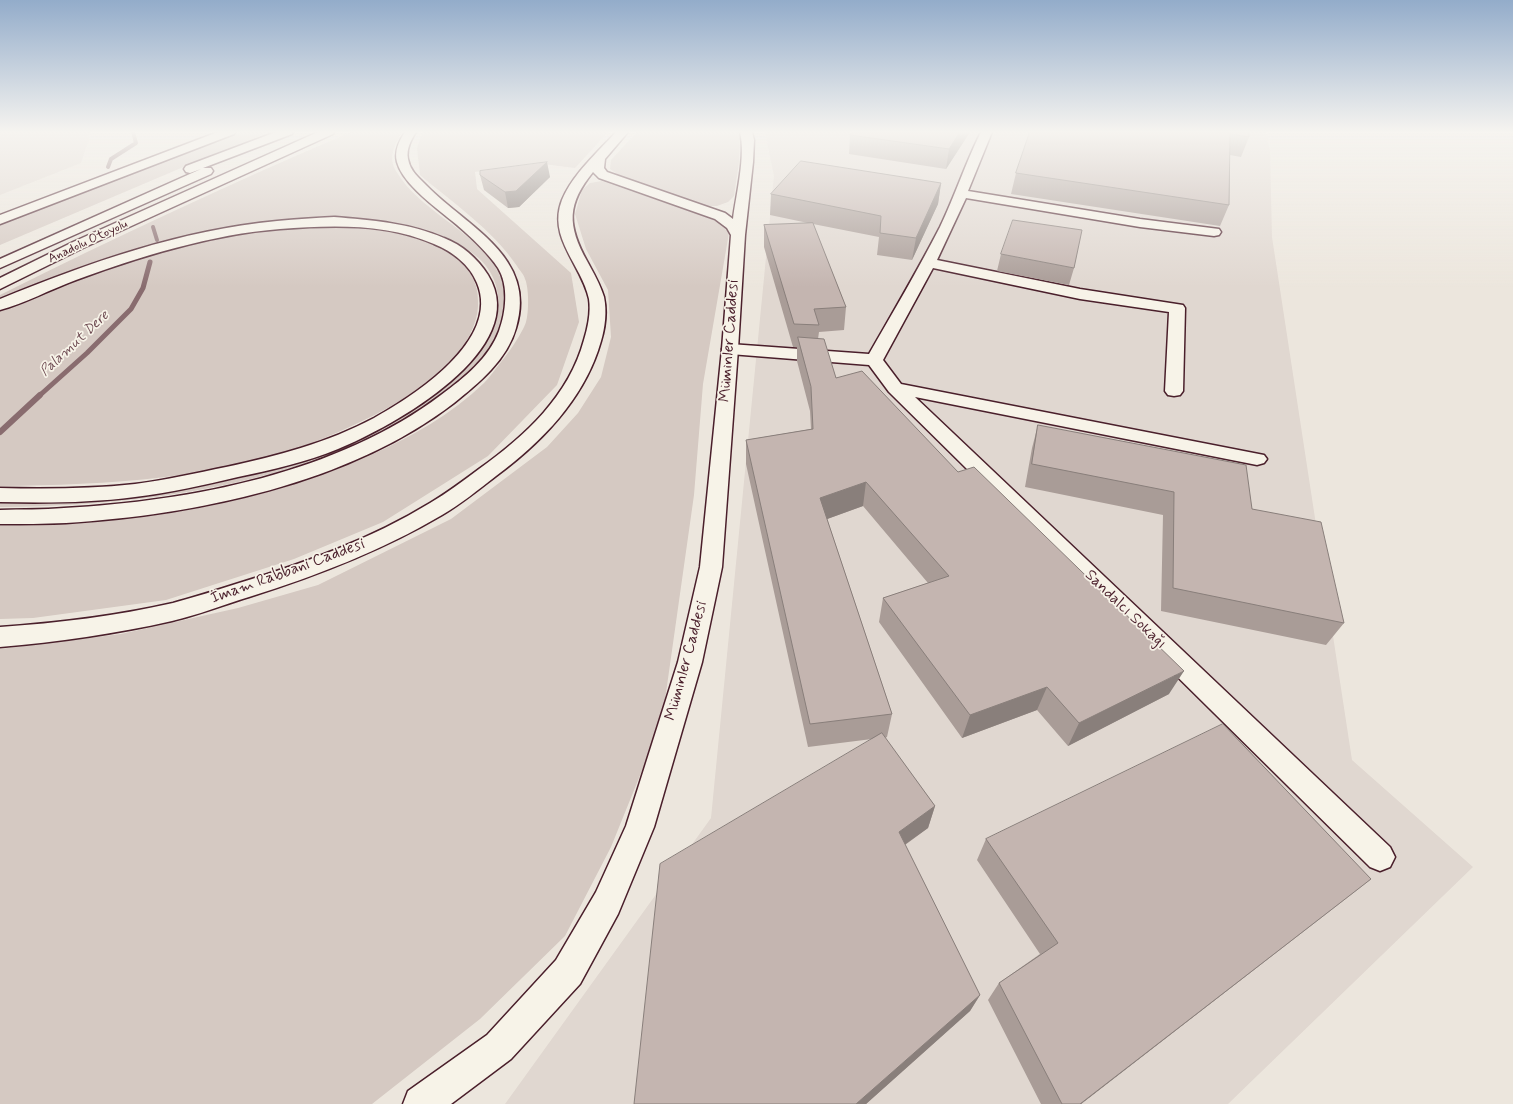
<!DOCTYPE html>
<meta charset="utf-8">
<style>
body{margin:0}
canvas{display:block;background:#ece6dd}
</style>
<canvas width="1513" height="1104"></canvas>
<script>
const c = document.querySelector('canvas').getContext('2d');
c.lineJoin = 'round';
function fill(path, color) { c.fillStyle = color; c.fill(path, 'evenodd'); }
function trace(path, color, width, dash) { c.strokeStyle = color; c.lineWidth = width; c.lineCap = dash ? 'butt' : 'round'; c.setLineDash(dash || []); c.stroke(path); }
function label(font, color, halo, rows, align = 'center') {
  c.font = font + ' Mynerve,sans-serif'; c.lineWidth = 3.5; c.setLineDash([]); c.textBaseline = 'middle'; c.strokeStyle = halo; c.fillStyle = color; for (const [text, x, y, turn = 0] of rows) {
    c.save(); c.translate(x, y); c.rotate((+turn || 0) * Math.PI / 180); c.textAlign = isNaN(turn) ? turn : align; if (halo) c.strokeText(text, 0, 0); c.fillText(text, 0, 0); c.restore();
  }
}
const built = new Path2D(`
 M0,132h91l-10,31 -81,32z
 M765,132h501l4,20 2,85 80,523 121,107 -245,237h-723l206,-286 63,-642z`);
const green = new Path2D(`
 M242,132h28l-49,19 -221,94v-22z
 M351,132h51c-8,13 -14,26 -6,39 23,39 72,56 98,94 41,62 -36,125 -84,153 -31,17 -64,31 -96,44l-2,-1c-100,34 -206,45 -312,46v-4c107,0 214,-11 315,-47 32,-11 63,-24 92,-42 40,-25 91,-62 91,-114 0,-20 -11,-37 -27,-48 -19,-13 -41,-23 -64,-27 -57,-11 -113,-7 -170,2l-237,74v-6c115,-58 232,-112 351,-163z
 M423,132h185l-33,36 -40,-5 -60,9 2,17 94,84 8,49 -22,63 -69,71 -105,66 -89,37 -128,41 -133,18 -33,1v-93c127,-1 255,-19 371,-71 40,-18 81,-41 113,-72 6,-6 11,-14 17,-21 7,-8 22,-30 25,-40 3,-10 3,-34 -1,-43 -1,-5 -6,-9 -8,-13 -25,-37 -64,-63 -97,-91l-3,-27z
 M637,132h101l2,7 -1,23 -5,34 -6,6 -11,4h-16l-81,-30 -10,-7 1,-9z
 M602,181l99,34 29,12 -27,157 -9,111 -32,226 -51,126 -46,89 -85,83 -108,85h-372v-455l121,-15 117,-26 80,-23 133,-66 96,-72 31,-34 23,-36 10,-40 -3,-47 -22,-41 -11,-35 7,-24 8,-7z
 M336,226c48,3 147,13 142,80 -1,20 -13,40 -26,55 -32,34 -87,60 -130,78 -102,40 -214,46 -322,47v-175c106,-49 218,-82 336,-85z`);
const streamFar2 = new Path2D(`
 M108,167l3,-8 25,-16 -3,-11
 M153,227l4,13`);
const streamFar1 = new Path2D(`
 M39,396l48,-43 44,-44 12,-21 7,-26`);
const stream = new Path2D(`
 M0,432l40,-37`);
const street = new Path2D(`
 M981,132h11l-24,59 172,28 79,10 2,3 -2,3 -5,1 -74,-9 -174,-29 -29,62 143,29 103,16 2,3 -2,83 -3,4 -6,1 -6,-1 -3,-4 4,-79 -89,-13 -147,-31 -50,92 18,24 363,71 3,4 -3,4 -7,2 -342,-68 475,450 5,10 -5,10 -10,4 -10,-4 -481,-475 -20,-27 -139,-11 -6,-1 -2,-4 2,-4 6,-1 139,10c24,-42 49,-84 71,-127 15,-31 25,-63 41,-95z`);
const secondary = new Path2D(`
 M218,132h17l-1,2 -234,90v-9z
 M616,132h12l-23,27 -1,9 3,4 118,41 8,6c3,-24 13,-63 7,-87h12l2,8 -1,22 -8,73 -7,114 -16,218 -20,95 -48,165 -36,87 -38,70 -69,75 -60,45h-48l5,-13 79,-56 69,-75 40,-68 30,-66 52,-164 22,-95 22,-218 9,-114 -4,-7 -12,-9 -116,-41 -6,-6c-26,32 -26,53 -6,89 6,11 13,23 17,36 3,14 1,31 -3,44 -16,57 -59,101 -105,135 -18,14 -35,28 -54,39 -61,36 -126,61 -193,82 -26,8 -51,18 -77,24 -57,13 -114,21 -172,26v-20c58,-4 116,-11 173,-24 22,-6 44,-13 66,-20 66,-20 132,-44 191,-80 17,-10 33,-22 49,-34 46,-33 90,-73 105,-129 4,-13 7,-28 5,-41 -7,-34 -42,-61 -27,-99 11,-26 35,-47 54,-68z`);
const highway = new Path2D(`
 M276,132h17l-1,2 -89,34h8l2,3 -2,3 -211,94v-9l201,-90 -11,4 -4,-1 -2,-3 2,-3z
 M318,132h16l-1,2 -250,114 -83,41v-11l73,-36z
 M405,132h11c-5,8 -10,17 -8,27 2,12 11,19 19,27 40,41 111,71 89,142 -9,32 -37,55 -62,75 -105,81 -259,112 -388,120 -22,1 -44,1 -66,1v-14c21,-1 43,0 64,-2 127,-7 274,-35 377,-113 23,-17 48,-37 58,-64 7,-19 10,-45 -1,-63 -9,-14 -28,-32 -41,-43 -18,-15 -54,-40 -60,-63 -3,-11 2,-21 8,-30z
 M334,217c37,3 76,6 110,21 18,7 33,20 44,37 46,74 -96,152 -150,174 -32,13 -66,21 -100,28 -34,8 -68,16 -103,20 -45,6 -90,6 -135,5v-14c45,1 90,1 135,-4 31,-4 61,-11 91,-17 51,-11 101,-24 148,-49 41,-23 127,-78 103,-135 -7,-18 -25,-32 -43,-39 -48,-21 -103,-19 -154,-15 -67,5 -142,28 -204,51 -25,9 -52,24 -76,30v-11c88,-36 181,-69 277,-78 19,-2 38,-3 57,-4z`);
const wall = new Path2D(`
 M970,132l-24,37 -97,-15 1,-19z
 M1030,132h219v5l-8,20 -11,-2 -1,50 -9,21 -209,-32 5,-21z
 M480,175l70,2 -31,30 -11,1 -24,-18z
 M941,183l-3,21 -26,56 -35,-5 2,-18 -66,-13 33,83 -2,23 -25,2 -1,7 18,39 333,316 -101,52 -31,-36 -75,28 -83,-116 4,-24 45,-15 -65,-77 -36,13 65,195 -5,23 -2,1 50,68 -7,22 -23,17 75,150 -10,16 -104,93h-232l238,-365 -64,8 -62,-283v-24l65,-11 -1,-18 -13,-50v-14h-4l-29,-100v-22l44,-2 -38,-8 1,-21z
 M1001,254l73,14 -5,17 -72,-14z
 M1038,425l214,84 92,114 -18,22 -165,-34 2,-96 -138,-28 7,-39z
 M986,839l385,40 -290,225h-40l-53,-104 11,-17 41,-29 -63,-94z`);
const shadedWall = new Path2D(`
 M960,132h10l-24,37 3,-20z
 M547,162l3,15 -31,30 -11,1 -3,-16z
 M941,183l-3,21 -26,56 4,-22z
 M866,482l-3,24 -44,16 1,-24z
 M1184,671l-15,23 -101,52 11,-23z
 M1047,687l-10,23 -75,28 8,-23z
 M935,806l-7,22 -35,25 6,-21z
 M1371,879l-290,225h-1z
 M980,995l-10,16 -104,93h-10z`);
const building = new Path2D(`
 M852,132h108l-11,17 -99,-14z
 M1030,132h219v5l-19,-3 -1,71 -213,-32z
 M801,161l140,22 -25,55 -36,-5 1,-17 -110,-22z
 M547,162l-31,29 -11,1 -25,-17v-4z
 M1013,220l69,10 -8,38 -73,-14z
 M813,223l33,84 -32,2 5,16 -25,-1 -30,-99z
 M798,337l26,2 12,39 26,-7 96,101 16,-5 210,204 -105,52 -32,-36 -77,28 -87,-117 66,-22 -83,-94 -46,16 72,216 -82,10 -64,-284 67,-11 -2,-42z
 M1038,425l208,40 6,44 69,13 23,101 -171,-35 1,-96 -142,-28z
 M1223,724l148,155 -291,225h-18l-63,-121 59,-40 -72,-104z
 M882,733l53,73 -36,26 81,163 -124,109h-222l26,-240z`);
const farStreetnames = [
 ["Anadolu Otoyolu",88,242,-25]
];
const farWaternames = [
 ["Palamut Dere",75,344,-43]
];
const streetNames = [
 ["Müminler Caddesi",730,341,-86],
 ["İmam Rabbani Caddesi",288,572,-20],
 ["Sandalcı Sokağı",1125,610,44],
 ["Müminler Caddesi",687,661,-75]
];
fill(built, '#e0d7d0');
fill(green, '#d5c9c2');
trace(streamFar2, '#896c6f', 4);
trace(streamFar1, '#896c6f', 5);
trace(stream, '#896c6f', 6);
trace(street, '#4a1f2b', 3);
trace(secondary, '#4a1f2b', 3);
trace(highway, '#4a1f2b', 3);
fill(street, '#f7f3e8');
fill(secondary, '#f7f3e8');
fill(highway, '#f7f3e8');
fill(wall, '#a99c97');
fill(shadedWall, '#897f7b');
fill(building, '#c4b5b0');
trace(building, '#897f7b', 1);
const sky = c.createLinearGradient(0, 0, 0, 287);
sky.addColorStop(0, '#93acca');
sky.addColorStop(0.46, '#f6f4f0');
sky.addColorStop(1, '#f6f4f000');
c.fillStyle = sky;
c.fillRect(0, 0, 1513, 287);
label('13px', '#4a1f2b', '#f7f3e8', farStreetnames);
label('italic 14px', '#6f4c53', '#f7f3e8', farWaternames);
label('16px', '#4a1f2b', '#f7f3e8', streetNames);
</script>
